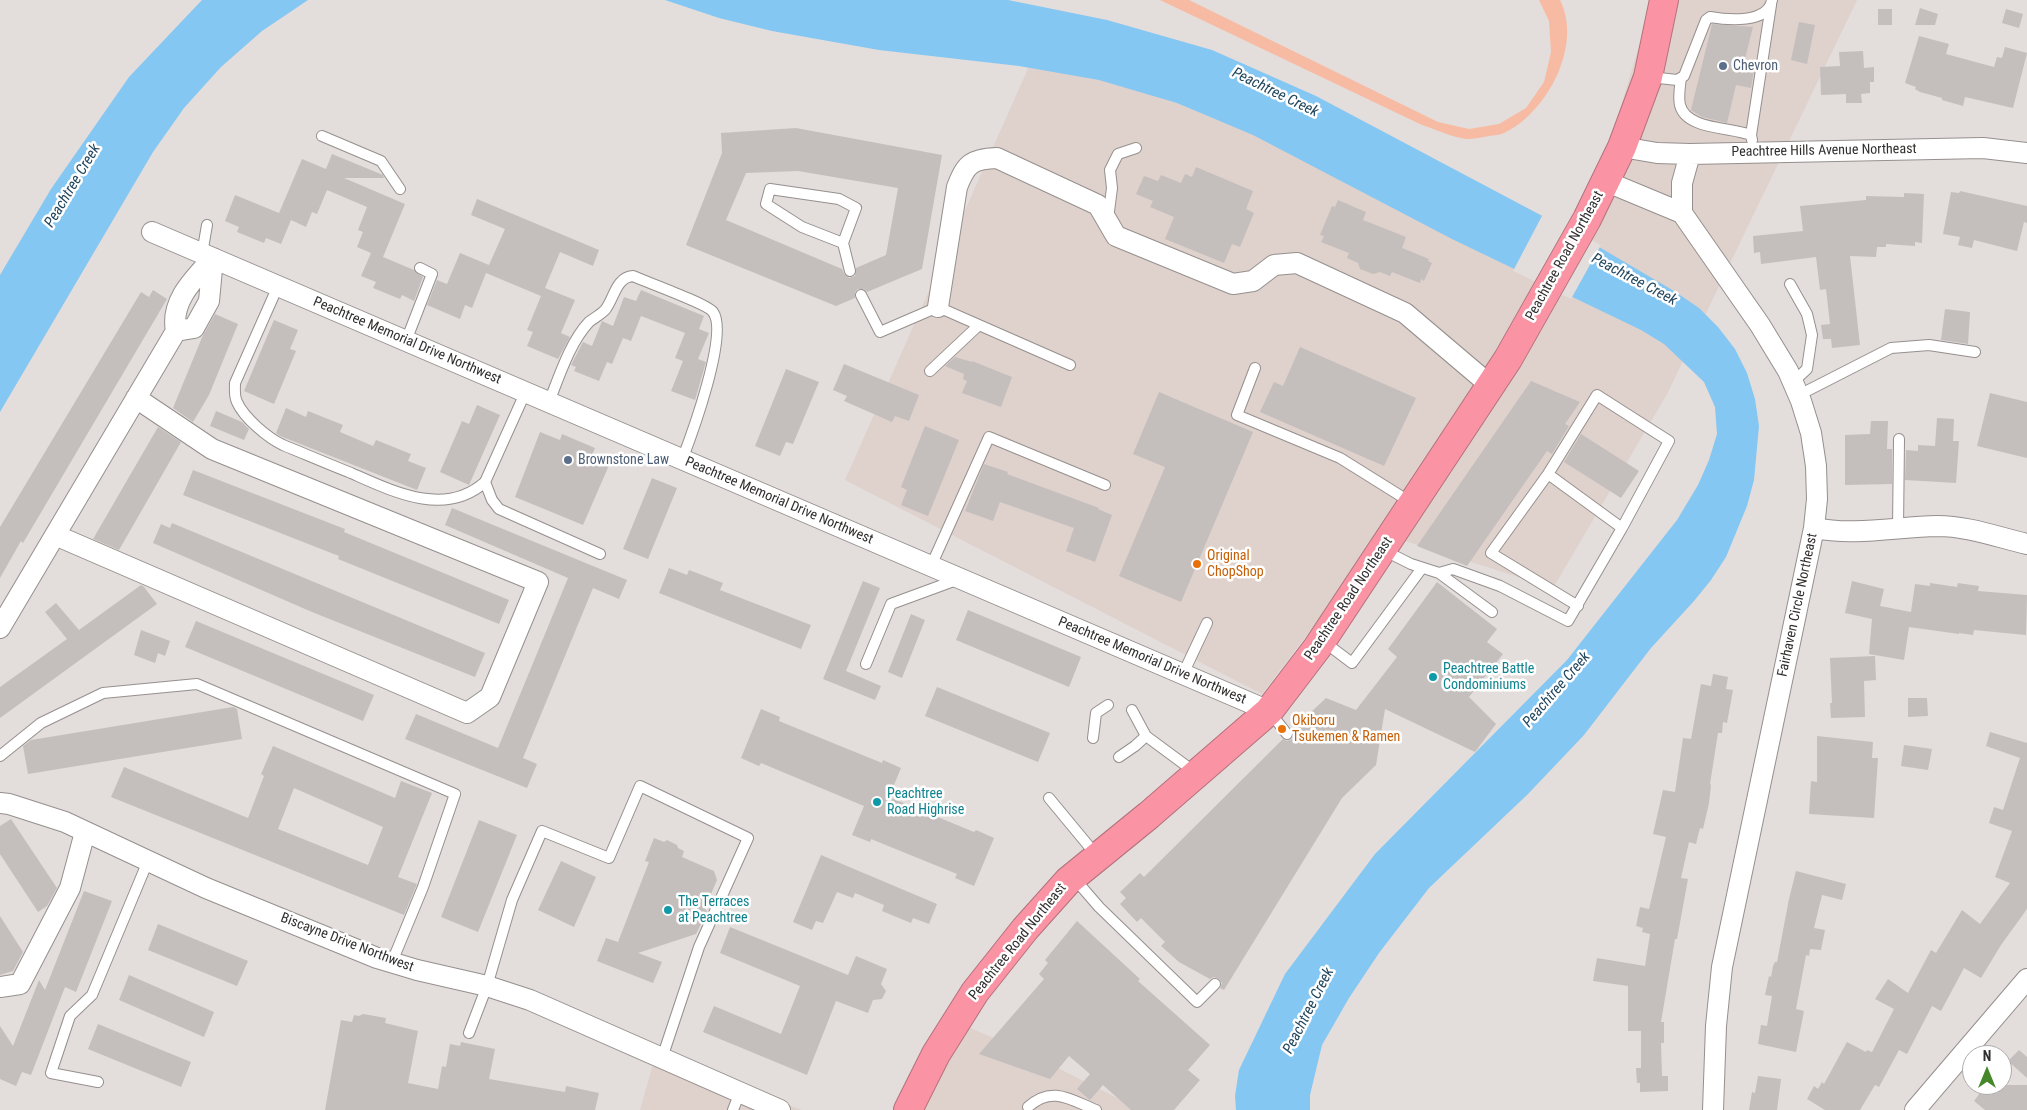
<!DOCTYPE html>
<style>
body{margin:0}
#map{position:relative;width:2027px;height:1110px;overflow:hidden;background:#e3dddb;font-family:"Roboto Condensed",sans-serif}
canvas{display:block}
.north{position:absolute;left:1962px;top:1045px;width:50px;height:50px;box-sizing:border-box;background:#fff;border:1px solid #adacab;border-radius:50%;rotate:0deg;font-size:14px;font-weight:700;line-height:20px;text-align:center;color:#312f2e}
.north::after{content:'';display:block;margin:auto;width:18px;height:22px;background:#468729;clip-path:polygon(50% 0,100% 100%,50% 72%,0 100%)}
</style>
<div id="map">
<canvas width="2027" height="1110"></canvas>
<div class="north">N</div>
</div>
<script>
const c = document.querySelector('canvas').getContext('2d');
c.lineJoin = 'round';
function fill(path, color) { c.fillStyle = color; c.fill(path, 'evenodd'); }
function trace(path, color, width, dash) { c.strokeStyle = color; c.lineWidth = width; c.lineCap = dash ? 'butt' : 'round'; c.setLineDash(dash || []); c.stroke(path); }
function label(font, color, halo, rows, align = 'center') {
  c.font = font + ' "Roboto Condensed",sans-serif'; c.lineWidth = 5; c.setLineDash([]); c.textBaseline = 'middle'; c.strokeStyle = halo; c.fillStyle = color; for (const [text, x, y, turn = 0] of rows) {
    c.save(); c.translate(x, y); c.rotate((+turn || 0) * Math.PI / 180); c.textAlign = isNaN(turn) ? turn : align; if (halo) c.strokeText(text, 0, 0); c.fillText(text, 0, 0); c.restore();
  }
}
const built = new Path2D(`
 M1653,0h204l-190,394 -114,194 -170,-54 -121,160 -417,-214 202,-454 500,249 48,-83z
 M955,1021l81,36 105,53h-235z
 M655,1057l147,53h-162z`);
const green = new Path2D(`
 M1160,0h29l249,122 31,7 30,-5 27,-16 18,-26 7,-30 -2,-31 -10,-21h21c23,45 -13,113 -56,133 -4,2 -10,2 -15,3 -7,1 -15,3 -22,3 -13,-1 -32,-10 -45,-14z`);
const water = new Path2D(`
 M202,0h106l-46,31 -41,36 -37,41 -31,44 -153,260v-137l51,-86 78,-112z
 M665,0h343l99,20 105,30 104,46 266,141 92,54 25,17 19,19 17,22 12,24 8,26 4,27 -5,54 -7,26 -21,51 -15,23 -17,21 -43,47 -67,87 -56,59 -99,94 -50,65 -30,45 -27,47 -12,50v15h-74l-1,-14 4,-26 46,-96 90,-120 192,-194 110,-140 21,-35 11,-25 8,-26 -2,-27 -11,-25 -40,-38 -23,-14 -189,-91 -199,-104 -76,-32 -78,-23 -80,-14 -140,-16 -107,-19 -53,-13z`);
const pier = new Path2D(`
 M1543,214l58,31 -30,54 -58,-28z`);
const building = new Path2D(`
 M1920,8l18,6 -3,11h-20z
 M1878,9h14v16h-14z
 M2006,9l17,5 -4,14 -17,-5z
 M1799,22l16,3 -8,39 -16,-4z
 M1712,24l41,3 -10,40 11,3 -3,18 -15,-3 -9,38 -25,-6 -11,-7z
 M1919,36l30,8 -3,10 48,13 3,-10 5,1 3,-11 22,6 -14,55 -48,-11 -2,9 -21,-6v-2l-22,-6 -5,-3 1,-2 -11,-4z
 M1863,51l1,17 10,-1v15h-4v11l-9,1 1,9h-16v-9l-25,1 -1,-28 20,-1 -1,-14z
 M796,128l146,27 -20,114 -55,23 -3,-3h-6l-3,3v6l-19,8 -150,-61 36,-92 -1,-20zM798,171l100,17 -12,67 -30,13 -1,8 -6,2 -4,-3 -3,-6 -116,-49 20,-47z
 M332,154l51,21 1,3h-40l61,26 -22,53 31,13 9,7 -9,24 -12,-6 -2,4 -27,-11 3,-6 -15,-6 10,-23 -14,-6 6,-15 -5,-2 9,-23 -40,-17 -10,24 -5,-2 -6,15 -15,-7 -10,24 -15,-6 -2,5 -27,-11 2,-5 -14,-6 10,-26 44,18 23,-54 24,10z
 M1196,167l57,24 -7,18 8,4 -14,34 -8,-3 -8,19 -59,-24 9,-22 -24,-10 3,-6 -17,-7 8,-18 14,5 3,-6 20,8 4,-9 7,3z
 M1960,191l67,15v17l-3,-1 -7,29 -43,-11 -2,8 -14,-3 2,-8 -17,-3 8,-42 8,1z
 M1904,193l20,1 -2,49 -7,-1v4l-29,-2v3h-9l-1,10 -26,-1 10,89 -28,3 -1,-9h-8l-2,-14 9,-1 -4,-35 -6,1 -4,-33 -55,7 -1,-12 -6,1 -1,-17 50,-5 -3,-25 66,-6v-4l38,1z
 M477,199l122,51 -6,16 -33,-14 -15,36 30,12 -14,33 9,4 -12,22 -31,-13 6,-14 -6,-2 14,-34 -55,-23 -14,35 -7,-3 -5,14 -33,-14 10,-25 10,4 13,-31 29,12 16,-36 -34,-14z
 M1338,200l28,12 -3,8 43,17 -4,11 27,11 -1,2 4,2 -8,18 -3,-2 -1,4 -28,-11 -2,4 -10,-4 -7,2 -13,-5 -2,-6 -11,-5 2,-5 -28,-11 3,-6 -4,-1 12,-29 3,1z
 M153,290l14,9 -144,244 -2,-2 -21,37v-51l141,-235 8,5z
 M641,290l63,26 -5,13 10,4 -11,26 8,3 -11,38 -24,-9 12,-30 -8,-3 10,-25 -44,-17 -10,25 -8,-3 -11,26 -5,-2 -8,19 -25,-10 2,-4 -5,-2 12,-23 9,4 10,-25 11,5 11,-29 12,4z
 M1945,309l25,3 -2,32 -27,-4z
 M215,314l23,10 -29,71 -16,27 -20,-14 30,-73z
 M274,320l24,10 -8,19 6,2 -22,53 -30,-13z
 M1300,347l116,51 -32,68 -124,-54 14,-30 9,4z
 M955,357l17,5v-1l40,16 -11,30 -39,-14 5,-12 -4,-2 1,-5 -19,-8z
 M844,364l75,31 -10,26 -14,-5 -3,6 -48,-21 3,-5 -14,-6z
 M786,369l33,13 -26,62 -7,-2 -6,14 -25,-10z
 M1531,381l49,21 -15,22 4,2 -17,28 -5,-3 -80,115 -50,-20z
 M1159,392l94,40 -72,170 -62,-26 46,-109 -32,-13z
 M1990,393l37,9v56l-50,-12z
 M477,405l23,10 -31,70 -29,-13 22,-51 7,3z
 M286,408l20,9 2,-6 35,14 -3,7 33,14 3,-6 35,14 -3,7 18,7 -9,22 -137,-54 -4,-3z
 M216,411l26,11 7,7 -5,11 -34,-14z
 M1937,418l17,1 -1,22h6l-3,42 -51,-3 1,-30 12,1v-6l17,1z
 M1871,421h17l-1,28h5v35l-47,1v-50l25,-1z
 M925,426l34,14 -31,76 -27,-11 6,-15 -6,-3z
 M158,427l23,15 -62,108 -26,-11z
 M540,432l20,8 2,-6 33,14 -3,7 18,8 -27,62 -68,-28z
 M1581,434l58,37 -18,27 -57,-36z
 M984,464l24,8 -1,2 92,34 -1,1 14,6 -17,47 -29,-11 8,-23 -74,-26 -7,19 -28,-10z
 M193,470l152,59 -1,3 165,68 -10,24 -161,-65 1,-3 -156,-61z
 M652,478l25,10 -29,71 -25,-10z
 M452,508l175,72 -8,19 -26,-11 -70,170 14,6 -10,24 -122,-49 11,-25 82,34 70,-170 -123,-53z
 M172,523l313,130 -10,24 -163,-65 -159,-69 8,-19 9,4z
 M669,568l18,7 2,-5 34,13 -3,7 91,35 -10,24 -142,-56z
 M863,581l17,7 -34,83 35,15 -6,14 -52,-21z
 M1852,581l32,8 -4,17 31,6 4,-28 15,2v-3l27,4 1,-4 21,3 -1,5 49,4 -1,40 -52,-5 -1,5 -14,-2v1l-50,-7 -5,33 -35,-6 3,-35 -27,-6z
 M1437,582l60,47 -10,13 16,12 -34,43 27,27 -21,28 -90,-43 -9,56 -34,33 -118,192 -4,-2 2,-5 -3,-4 -5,-2 -4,2 -31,-17 -18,-16 4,-4 -24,-24 -4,4 -17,-18 6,-6 -6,-6 20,-19 4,4 139,-138 4,2 5,-2 2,-5 -2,-4 34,-32 30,12 41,-53 -9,-8z
 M141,585l3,2 13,17 -157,114v-31l67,-48 -22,-27 11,-9 23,27z
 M968,610l113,47 -12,30 -113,-47z
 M911,614l14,6 -23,58 -14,-6z
 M196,621l178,74 -11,26 -178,-74z
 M141,630l29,11 -5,15 -7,-3 -3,10 -21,-8z
 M1875,656l1,24 -12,1 1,36 -34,1 -1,-15h2l-2,-45z
 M1713,674l15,3 -2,12 7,1 -6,33 -4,-1 -1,11h-4l-8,51 1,1 -2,18 -6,26 -3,-1 -4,16 -7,-2 -8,36 7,1 -11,60h-2l-14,83h3v21h-3l1,33h6v15l-28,1v-9h-3l-1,-15h5v-37h-13v-45l-35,-5 4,-23 48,8 5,-32 -8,-2 1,-4 -7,-2 4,-19 9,2 17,-72 -13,-3 10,-44 12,2 8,-54 8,1 10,-55 10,2z
 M937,687l113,46 -12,29 -113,-46z
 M1908,698h19l1,18 -20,1z
 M233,707l4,2 5,30 -214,35 -5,-28 8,-6z
 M761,709l19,8 -1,4 103,42 1,-3 18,8 -12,29 85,35 2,-2 18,8 -20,48 -19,-8 2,-4 -86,-35 -1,3 -18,-7 12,-29 -103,-43 -2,3 -18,-8z
 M1990,732l37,11v166l-26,36 -20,33 -17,-10 -23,43 -9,-5 -25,48 -8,-4 -20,37 -4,-2 -15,25h-35l-18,-11 7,-13 4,3 4,-7 2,2 23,-42 19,10 1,-2 5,2 22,-43 -19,-10 13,-20 20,14 23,-43 5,3 26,-43 18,14 30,-41 -15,-6 17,-46 -23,-8 5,-16 9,3 17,-52 -34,-12z
 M1817,736l56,6 -1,16h6l-4,60 -65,-4 2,-33 6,1z
 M1904,745l28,4 -4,21 -27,-4z
 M273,746l122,52 6,-17 31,12 -34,84 19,7 -13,31 -293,-118 13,-30 124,51 16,-42 -3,-2zM294,788l89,39 -15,38 -90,-36z
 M11,819l46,69 -10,18 -9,6 -38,-58v-28z
 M479,820l38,15 -39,97 -37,-15z
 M654,838l10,4 3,-2 10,5 1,3 6,3 -2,6 32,14 3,9 -12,28 2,4 -11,22 -58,19 24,9 -9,21 -56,-22 9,-23 12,4 31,-80 -4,-1z
 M821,855l116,49 -8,20 -16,-6 -2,5 -29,-12 2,-6 -29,-12 -2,5 -16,-6 -14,31 -7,-2 -4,9 -19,-8z
 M561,861l35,16 -22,50 -36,-17z
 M1796,871l50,13 -4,16 -20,-5 -8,33 11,2 -4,20 -11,-1 -1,7 -3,-1 -10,54 8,2 -8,41 -38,-8 3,-19 6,1 5,-30 -7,-1 4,-19 2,1 2,-11 2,-4h2l12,-63z
 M84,891l28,10 -36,91 -11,-5 -34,88 -9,-3 -6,14 -16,-7v-53l13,20 26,-66 6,10z
 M0,916l23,36 -10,19 -13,4z
 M1077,921l63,58 -2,2 72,64 -22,25 12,10 -26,30h-43l-28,-25 -13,15 -13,-11 13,-15 -21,-18 -19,23 -71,-25 65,-75 -5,-5 9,-11 -3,-3z
 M158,924l90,37 -11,25 -89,-36z
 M730,927l118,48 8,-19 31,13 -6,15 5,7 -4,8 -9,1 -5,13 -32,-12 -29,74 -104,-43 11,-26 67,28 19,-48 -80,-33z
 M129,975l85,37 -10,25 -85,-37z
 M363,1014l23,4 -1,5 33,8 -10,52 30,6 4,-23 4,1 4,-23 10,2 1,-4 34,7 -6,30 76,13 1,-6 33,7 -4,17h-270l16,-90 11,2 2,-7 5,1z
 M98,1024l93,38 -10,25 -93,-38z
 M2019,1050l8,7v21l-19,-17z
 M1758,1076l23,3 -4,31h-28l3,-18 3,1z
 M1986,1085h41v25h-42l-11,-9z`);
const lane = new Path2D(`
 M1650,77l27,3 7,-4 22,-56 4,-3c17,3 58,7 62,-17
 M1681,78c-1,8 -3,19 -1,27 6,25 51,22 71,30l1,5
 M1751,135l20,-130
 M322,136l59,25 19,28
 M1108,219l4,-31 -2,-18 8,-16 18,-6
 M843,243l-41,-16 -36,-23 4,-15 69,10 17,9 -13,35 7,28
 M202,254l5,-29
 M1790,284l17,30 5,21 -5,34 -14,13
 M278,286l-43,97c0,7 -1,13 2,19 7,16 31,36 46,43 22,9 45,19 68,28 41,18 94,45 134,9l41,-91
 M861,295l19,37 58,-25 132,58
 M406,341l26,-67 -12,-6
 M1255,368l-18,47 103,43 72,45
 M930,371l49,-46
 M1799,395l92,-47 38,-3 46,7
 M549,402c10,-25 21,-60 40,-80 5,-4 11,-7 16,-12 9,-11 11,-33 28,-34 13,6 75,28 80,36 16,21 -21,122 -31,148
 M485,482l7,18 7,9 101,45
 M1898,528l1,-89
 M1383,550l28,14 28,9 53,39
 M931,566l58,-129 116,48
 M1439,573l14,-4 47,17 68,35 54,-93 -74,-54
 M1578,606l-87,-53 57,-79 49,-79 72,46 -47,87
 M1323,641l29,22 70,-95
 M866,664l25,-60 68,-25
 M1183,674l24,-51
 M1132,710l14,26 50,37
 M1269,711l18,23
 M1093,738l3,-25 12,-8
 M0,756l41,-33 62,-30 94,-9 258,110 -32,93 -31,75
 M1119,757l16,-11 11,-10
 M1049,798l48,58
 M1074,878l25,29 98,95 18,-18
 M469,1033l18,-47 25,-86 30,-69 67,27 31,-72 108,52 -49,109 -37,111
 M98,1082l-47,-9 19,-57 22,-21 56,-134
 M1028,1107c24,-22 43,-7 68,3
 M733,1110l7,-18`);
const street = new Path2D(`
 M1622,147l35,6 33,1 293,-6 44,5
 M1605,181l77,32 78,112 28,46 13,30 10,32 5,33 1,33 -3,29 -92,439 -6,59 -3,84
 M1682,213v-30l8,-29
 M152,232l1117,479
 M938,307l19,-120c9,-23 14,-28 40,-29l101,47 18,31 117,48 20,-3 21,-16 23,-2 108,50 86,73
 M176,331l18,-3 15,-27 4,-43
 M1814,528c40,8 82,-1 123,-2 31,0 60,11 90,18
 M55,535l412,178 23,-16 48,-115 -326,-133 -76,-51
 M0,628l176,-297c-6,-30 18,-52 37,-73
 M0,803l9,1 56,18 141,66 171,70 40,12 70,16 43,14 250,110
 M0,987l20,-3 50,-96 15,-56
 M1915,1110l112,-131`);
const highway = new Path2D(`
 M908,1110l28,-56 39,-62 50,-63 43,-48 81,-66 120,-104 48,-63 191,-289 79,-140 35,-72 26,-70 16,-77`);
const markers = [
 [1723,66,5,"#5c6f8a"],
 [568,460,5,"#5c6f8a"],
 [1197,564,5,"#e8710a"],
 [1433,677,5,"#0f9aa8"],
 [1282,729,5,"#e8710a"],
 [877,802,5,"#0f9aa8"],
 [668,910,5,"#0f9aa8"]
];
const serviceNames = [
 ["Chevron",1733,66],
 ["Brownstone Law",578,460]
];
const streetNames = [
 ["Peachtree Hills Avenue Northeast",1824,151,-1],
 ["Peachtree Road Northeast",1565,256,-61],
 ["Peachtree Memorial Drive Northwest",407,341,23],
 ["Peachtree Memorial Drive Northwest",779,501,23],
 ["Peachtree Road Northeast",1349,599,-56],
 ["Fairhaven Circle Northeast",1798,605,-78],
 ["Peachtree Memorial Drive Northwest",1152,661,23],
 ["Peachtree Road Northeast",1018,942,-51],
 ["Biscayne Drive Northwest",347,943,21]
];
const foodNames = [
 ["Original",1207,556],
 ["ChopShop",1207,572],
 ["Okiboru",1292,721],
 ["Tsukemen & Ramen",1292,737]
];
const cultureNames = [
 ["Peachtree Battle",1443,669],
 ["Condominiums",1443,685],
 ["Peachtree",887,794],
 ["Road Highrise",887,810],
 ["The Terraces",678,902],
 ["at Peachtree",678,918]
];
const waterNames = [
 ["Peachtree Creek",1275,93,26],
 ["Peachtree Creek",73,186,-59],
 ["Peachtree Creek",1634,280,28],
 ["Peachtree Creek",1557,690,-49],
 ["Peachtree Creek",1309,1011,-63]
];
fill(built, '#dfd1cc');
fill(green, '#f7bba3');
fill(water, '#84c7f3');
fill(pier, '#e3dddb');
fill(building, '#c4bfbd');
trace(lane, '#95908e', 12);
trace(street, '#95908e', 22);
trace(highway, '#b4717b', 30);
trace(lane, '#fff', 10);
trace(street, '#fff', 20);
trace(highway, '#fa94a5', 28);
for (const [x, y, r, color] of markers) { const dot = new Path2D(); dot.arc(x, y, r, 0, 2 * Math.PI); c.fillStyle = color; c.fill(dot); trace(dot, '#fff', 2); }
label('14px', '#4e5e75', '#fff', serviceNames, 'left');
label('14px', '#312f2e', '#fff', streetNames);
label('14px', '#c56008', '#fff', foodNames, 'left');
label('14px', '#0d838f', '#fff', cultureNames, 'left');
label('italic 15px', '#22475e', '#fff', waterNames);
</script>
